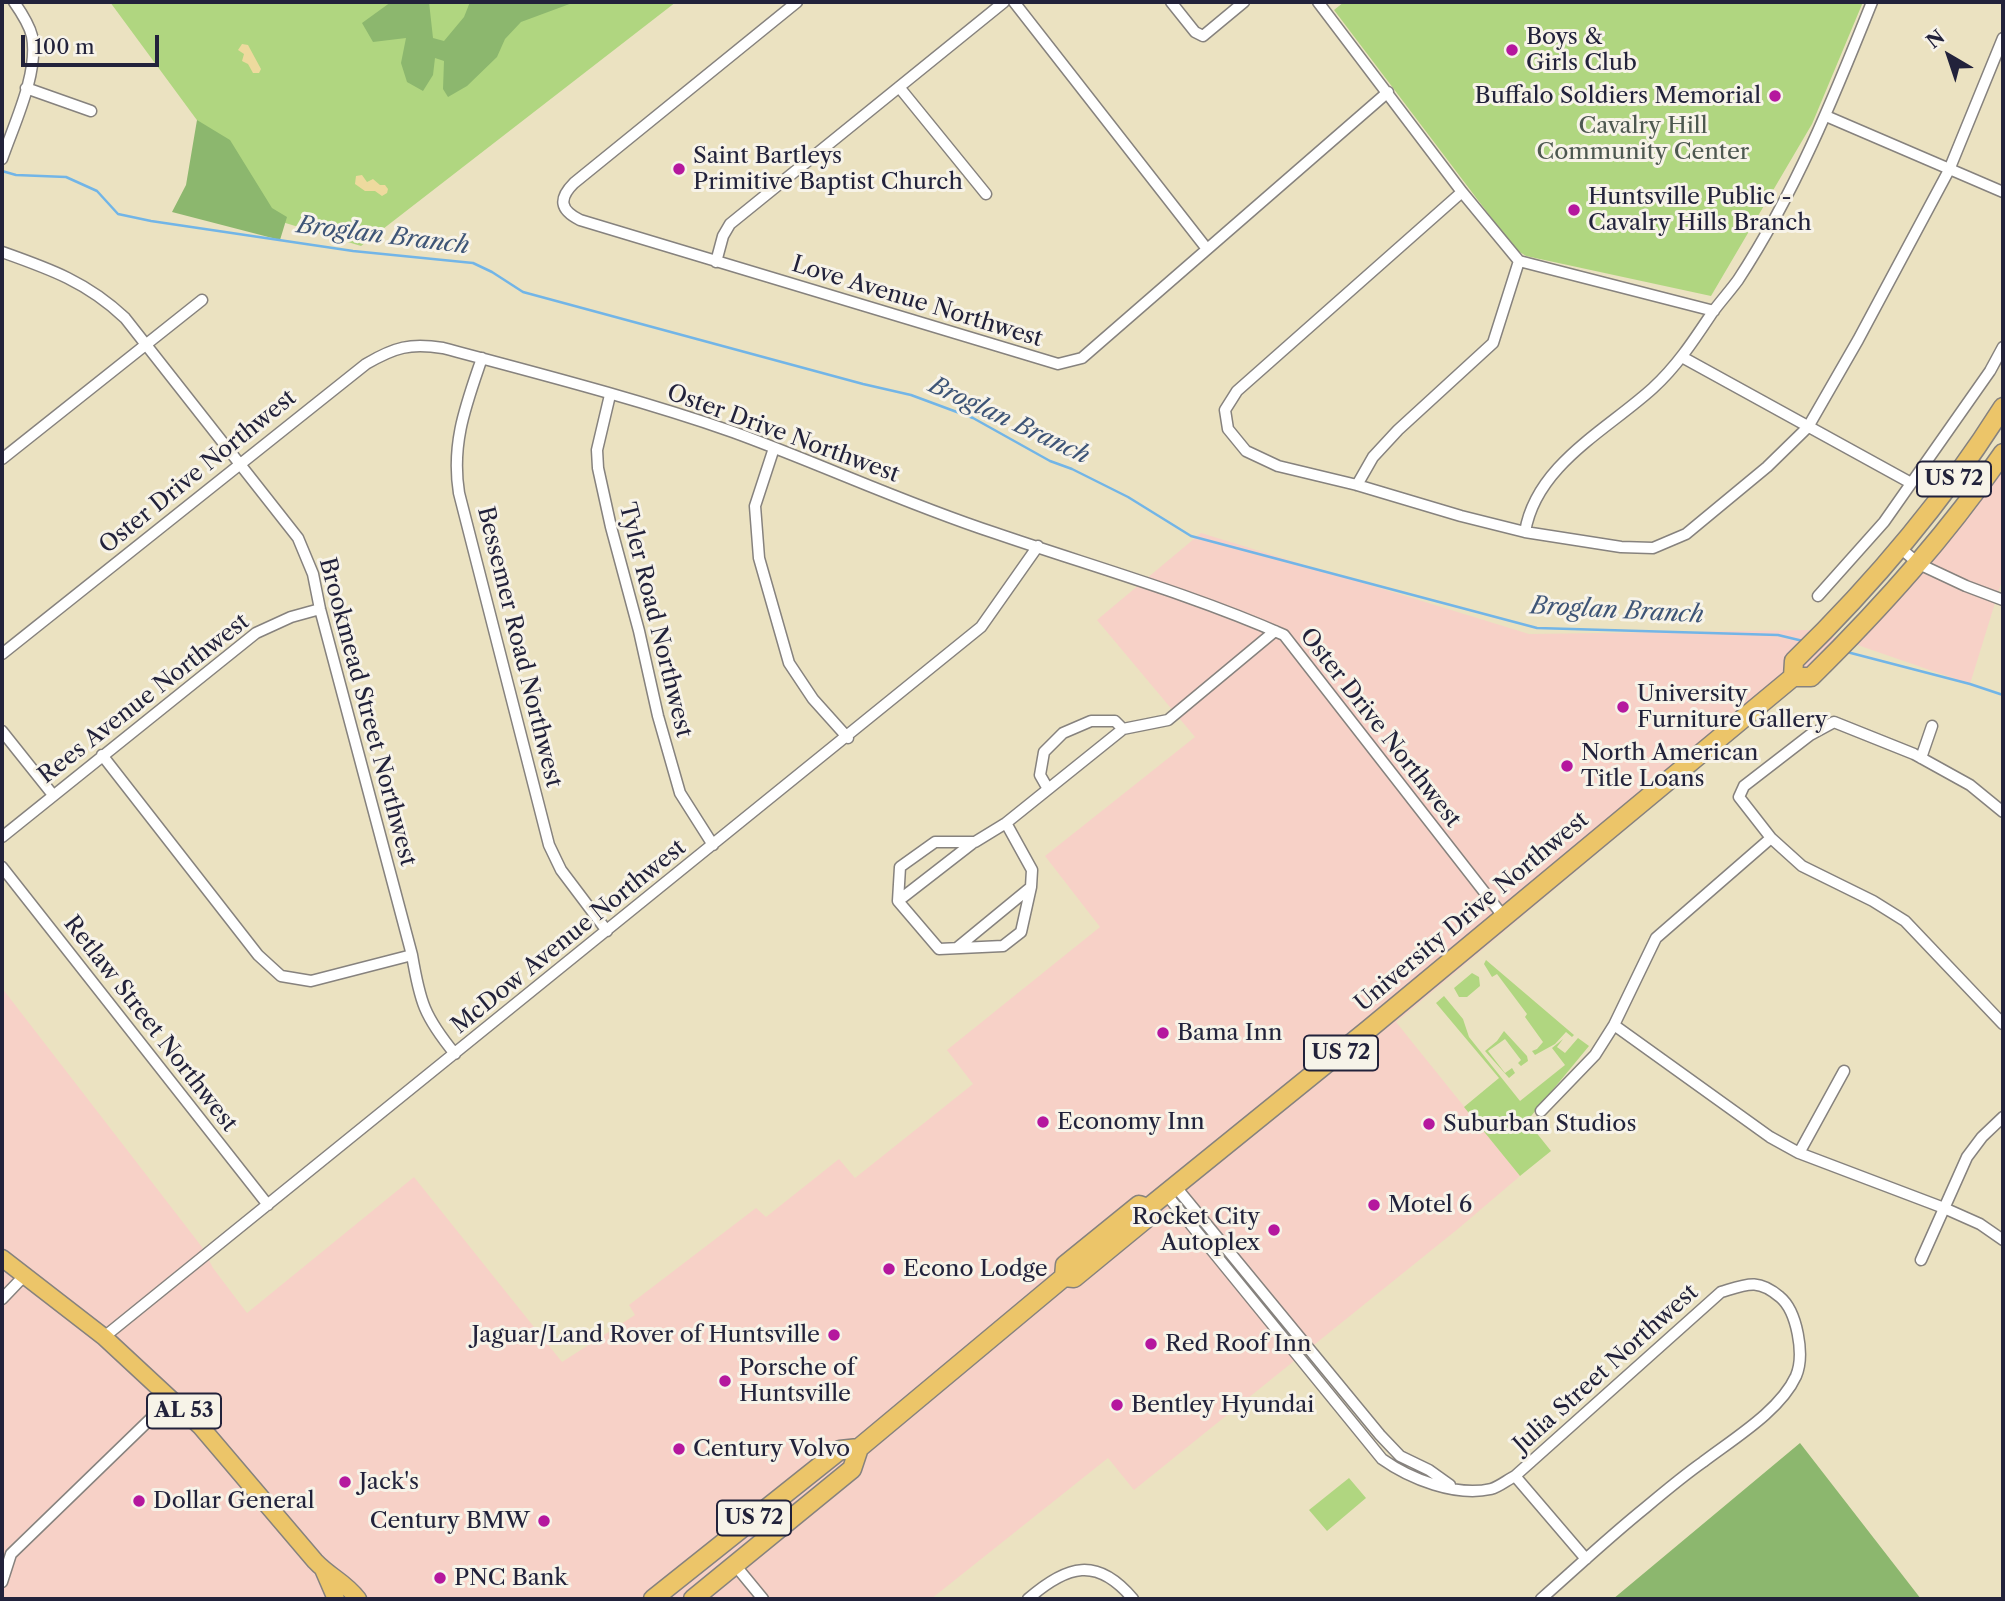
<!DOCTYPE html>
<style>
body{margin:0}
#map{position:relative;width:2005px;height:1601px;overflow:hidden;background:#ebe2c1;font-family:"Libre Caslon Text",serif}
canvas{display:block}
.frame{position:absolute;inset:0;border:4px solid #22223b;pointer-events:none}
.north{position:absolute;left:1914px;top:21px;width:70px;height:70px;-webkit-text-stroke:5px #f7f3e8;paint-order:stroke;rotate:321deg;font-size:19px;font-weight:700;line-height:28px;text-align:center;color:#22223b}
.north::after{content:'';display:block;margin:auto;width:24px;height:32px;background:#22223b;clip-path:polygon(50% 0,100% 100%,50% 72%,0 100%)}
.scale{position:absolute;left:21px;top:35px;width:138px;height:32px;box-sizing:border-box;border:4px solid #22223b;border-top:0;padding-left:9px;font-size:21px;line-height:24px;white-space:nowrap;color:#22223b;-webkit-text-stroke:5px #f7f3e8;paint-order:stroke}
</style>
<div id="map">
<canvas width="2005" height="1601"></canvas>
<div class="frame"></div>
<div class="north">N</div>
<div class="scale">100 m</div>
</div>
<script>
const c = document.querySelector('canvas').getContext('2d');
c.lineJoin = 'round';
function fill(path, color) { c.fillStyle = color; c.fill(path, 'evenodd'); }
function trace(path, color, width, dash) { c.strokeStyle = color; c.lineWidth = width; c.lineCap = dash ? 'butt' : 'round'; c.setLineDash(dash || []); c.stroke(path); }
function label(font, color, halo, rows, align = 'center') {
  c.font = font + ' "Libre Caslon Text",serif'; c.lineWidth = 6; c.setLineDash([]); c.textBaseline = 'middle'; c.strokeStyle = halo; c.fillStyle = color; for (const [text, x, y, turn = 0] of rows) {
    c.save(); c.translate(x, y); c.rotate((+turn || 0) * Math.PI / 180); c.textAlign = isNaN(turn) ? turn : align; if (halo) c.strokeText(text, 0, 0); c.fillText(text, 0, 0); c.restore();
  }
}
const built = new Path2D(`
 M2003,451v126l-33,107 -121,-42 -453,380 124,154 -61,52 -325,262 -26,-32 -177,141h-929v-611l200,259 11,21 34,45 167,-136 148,185 73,-47 -6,-10 127,-97 10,9 73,-58 16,19 118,-94 -26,-34 153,-123 -55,-71 150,-119 -98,-117 104,-87 328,101 283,-4 37,12z`);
const green = new Path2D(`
 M110,2h566l-315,244 -92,-28z
 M1344,2h519l-51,122 -101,172 -185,-40 -11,-7 -181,-239z
 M1486,960l88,75 -2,2 -6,-5 -11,12 -20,11 -3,-4 5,-2 6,-7 -18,-25 2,-3 -30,-40 -5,3 -8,-13z
 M1472,973l7,4 1,9 -13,11h-8l-5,-9z
 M1444,996l19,23 6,18 51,64 45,-36 -13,-17 11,-9 -6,8 8,6 13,-15 11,8 -62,75 24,30 -31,25 -56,-69 35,-29 -63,-75z
 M1504,1031l23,25 1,5 -7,5 -3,-3 3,-3 -16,-21 -17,12 17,22 7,-5 3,5 -6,5 -24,-27 12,-10z
 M1349,1478l17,20 -39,33 -18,-21z`);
const forest = new Path2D(`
 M391,2h38l4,36 11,3 20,-24 6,-15h105l-54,20 -16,17 -8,18 -30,29 -19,11 -5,-8 1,-28 -9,-3 -2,17 -10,16 -16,-9 -6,-19 5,-25 -33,4 -11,-19z
 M197,120l33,20 42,68 15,9 -7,23 -108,-28 14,-27z
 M1800,1443l121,156h-308z`);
const sand = new Path2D(`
 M242,44l6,1 13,24 -2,4h-6l-5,-9 -6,-3 2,-7 -6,-4z
 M362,175l5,7 6,-3 7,6h5l3,4 -1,4 -5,3 -7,-5h-10l-10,-7 1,-8z`);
const stream = new Path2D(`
 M2,171l14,4 50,2 31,14 21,23 33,7 202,30 120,12 19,9 31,20 340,92 48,11 62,23 77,43 22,8 56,28 63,39 346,92 241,7 25,6
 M1847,652l123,32 33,11`);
const street = new Path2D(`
 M797,2l-223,181c-16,16 -14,27 6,37l478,144 24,-6 306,-266
 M1014,2l193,247
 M1171,2l24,30 8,4 41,-34
 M1318,2l144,190 57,69 195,50
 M899,87l87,107
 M26,88l65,23
 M1826,116l177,76
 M2,159c12,-35 37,-86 30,-123 -3,-12 -11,-24 -18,-34
 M1462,192l-225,199 -12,19 3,19 18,22 32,15 79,19 104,31 64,16 96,15 32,1 33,-14 81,-67 41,-40 50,-87 91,-170 54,-132
 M2,252c48,17 85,30 123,66l173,220 15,36 7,35 92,346c8,47 12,61 43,99
 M716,262l7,-26 7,-12 274,-222
 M1682,357l229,126
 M482,358c-16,47 -31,85 -23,135l90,352 12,25 46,61
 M610,395l-13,55 1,18 13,59 28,104 19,85 22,77 33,52
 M774,448l-19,58 4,52 30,105 24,36 35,39
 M2,459l200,-159
 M1357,485l16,-28 25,-27 95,-87 26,-82
 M1525,532c11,-67 82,-102 128,-144 24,-22 41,-48 59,-75 8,-11 18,-22 26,-33 57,-87 96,-183 134,-278
 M1899,547l20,17 47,22 37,14
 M1818,596l66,-74 106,-151 13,-24
 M2,654l364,-290c29,-17 44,-21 77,-16 97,26 195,51 290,84 88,32 173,72 262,101 96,33 196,61 289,102l219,281
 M2,731l51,64
 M102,755l156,200 23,21 30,5 101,-26
 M1921,758l11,-32
 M1048,789l-8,-14 4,-23 19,-19 28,-12h24l8,8
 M2003,812l-33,-27 -56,-31 -80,-32 -24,13 -66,51 -5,11 32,41 31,28 71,35 32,20 98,103
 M2,837l254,-204 35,-16 29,-8
 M2,867l266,338
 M1031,887l-10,45 -18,14 -64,3 -41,-48 2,-34 35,-25h40l31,-19 117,-94 45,-9 107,-89
 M898,901l76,-59
 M958,947l73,-60 1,-17 -26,-47
 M1614,1025l156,112 29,16 145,55 36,16 23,16
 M1541,1111l54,-56 19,-30 42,-87 115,-100
 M1799,1153l45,-82
 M1175,1186l205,249 20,21 29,14 21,15
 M1166,1194l216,265c28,20 74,38 109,30 8,-2 16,-9 24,-13l206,-184c26,-8 37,-14 59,5 17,14 25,58 16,79 -16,35 -63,63 -93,86 -20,14 -39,30 -58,46 -36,29 -70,61 -104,91
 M1921,1260l46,-103 15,-20 21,-20
 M2,1299l23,-24
 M104,1337l877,-710 57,-81
 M1515,1476l71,83
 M735,1565l28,34
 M2,1582l9,-28 160,-155
 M1028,1599c39,-34 69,-43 105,0`);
const primary = new Path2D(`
 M2,1258l102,79 97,90 114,134c15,16 29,20 43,38
 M323,1569l13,30`);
const highway = new Path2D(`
 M1793,677l1,-16c79,-77 151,-162 209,-254
 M1064,1277l10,1 73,-60 1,-10 221,-179 424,-352h18c71,-70 135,-141 192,-224
 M653,1599l187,-149 19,-2
 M693,1599l159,-130 7,-21 205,-171 1,-12 74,-60 9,3`);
const markers = [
 [1512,50,7,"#b5179e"],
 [1775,96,7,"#b5179e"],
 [679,169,7,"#b5179e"],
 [1574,210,7,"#b5179e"],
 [1623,707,7,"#b5179e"],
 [1567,766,7,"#b5179e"],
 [1163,1033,7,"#b5179e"],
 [1043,1122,7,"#b5179e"],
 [1429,1124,7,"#b5179e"],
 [1374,1205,7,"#b5179e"],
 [1274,1230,7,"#b5179e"],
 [889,1269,7,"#b5179e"],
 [834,1335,7,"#b5179e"],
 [1151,1344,7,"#b5179e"],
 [725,1381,7,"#b5179e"],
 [1117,1405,7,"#b5179e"],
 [679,1449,7,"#b5179e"],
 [345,1482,7,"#b5179e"],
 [139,1501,7,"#b5179e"],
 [544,1521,7,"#b5179e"],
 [440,1578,7,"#b5179e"]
];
const shields = [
 [1954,479,74],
 [1341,1053,74],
 [184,1411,74],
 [754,1518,74]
];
const shieldNames = [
 ["US 72",1954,479],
 ["US 72",1341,1053],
 ["AL 53",184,1411],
 ["US 72",754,1518]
];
const poiNames = [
 ["Boys &",1526,37],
 ["Girls Club",1526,63],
 ["Buffalo Soldiers Memorial",1761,96,"right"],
 ["Saint Bartleys",693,156],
 ["Primitive Baptist Church",693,182],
 ["Huntsville Public -",1588,197],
 ["Cavalry Hills Branch",1588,223],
 ["University",1637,694],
 ["Furniture Gallery",1637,720],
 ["North American",1581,753],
 ["Title Loans",1581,779],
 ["Bama Inn",1177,1033],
 ["Economy Inn",1057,1122],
 ["Suburban Studios",1443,1124],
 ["Motel 6",1388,1205],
 ["Rocket City",1260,1217,"right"],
 ["Autoplex",1260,1243,"right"],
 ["Econo Lodge",903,1269],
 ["Jaguar/Land Rover of Huntsville",820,1335,"right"],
 ["Red Roof Inn",1165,1344],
 ["Porsche of",739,1368],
 ["Huntsville",739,1394],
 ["Bentley Hyundai",1131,1405],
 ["Century Volvo",693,1449],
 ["Jack's",359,1482],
 ["Dollar General",153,1501],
 ["Century BMW",530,1521,"right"],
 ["PNC Bank",454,1578]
];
const parkNames = [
 ["Cavalry Hill",1643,126],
 ["Community Center",1643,152]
];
const streetNames = [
 ["Love Avenue Northwest",917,302,17],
 ["Oster Drive Northwest",783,434,20],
 ["Oster Drive Northwest",198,472,-39],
 ["Tyler Road Northwest",655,620,76],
 ["Bessemer Road Northwest",519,647,76],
 ["Rees Avenue Northwest",144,699,-38],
 ["Brookmead Street Northwest",367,712,75],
 ["Oster Drive Northwest",1380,728,52],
 ["University Drive Northwest",1472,912,-40],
 ["McDow Avenue Northwest",569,937,-39],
 ["Retlaw Street Northwest",150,1024,52],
 ["Julia Street Northwest",1606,1369,-42]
];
const waterNames = [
 ["Broglan Branch",383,236,7],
 ["Broglan Branch",1009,421,25],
 ["Broglan Branch",1617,611,3]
];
fill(built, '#f7d1c7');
fill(green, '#b0d680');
fill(forest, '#8cb76e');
fill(sand, '#eeda9e');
trace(stream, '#72b5e7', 2.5);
trace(street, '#86827e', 13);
trace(primary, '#86827e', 19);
trace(highway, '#86827e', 21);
trace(street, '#fff', 10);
trace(primary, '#ecc569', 16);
trace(highway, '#ecc569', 18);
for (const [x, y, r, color] of markers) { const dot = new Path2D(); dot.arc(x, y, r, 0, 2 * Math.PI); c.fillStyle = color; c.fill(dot); trace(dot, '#f7f3e8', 2.5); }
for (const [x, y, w] of shields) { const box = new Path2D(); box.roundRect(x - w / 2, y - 17.5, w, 35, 5); c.fillStyle = '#f7f3e8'; c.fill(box); trace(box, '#22223b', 2); }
label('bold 21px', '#22223b', null, shieldNames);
label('23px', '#22223b', '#f7f3e8', poiNames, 'left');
label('23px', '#4d5850', '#f7f3e8', parkNames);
label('23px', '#22223b', '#f7f3e8', streetNames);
label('italic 24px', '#3e5577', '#f7f3e8', waterNames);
</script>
